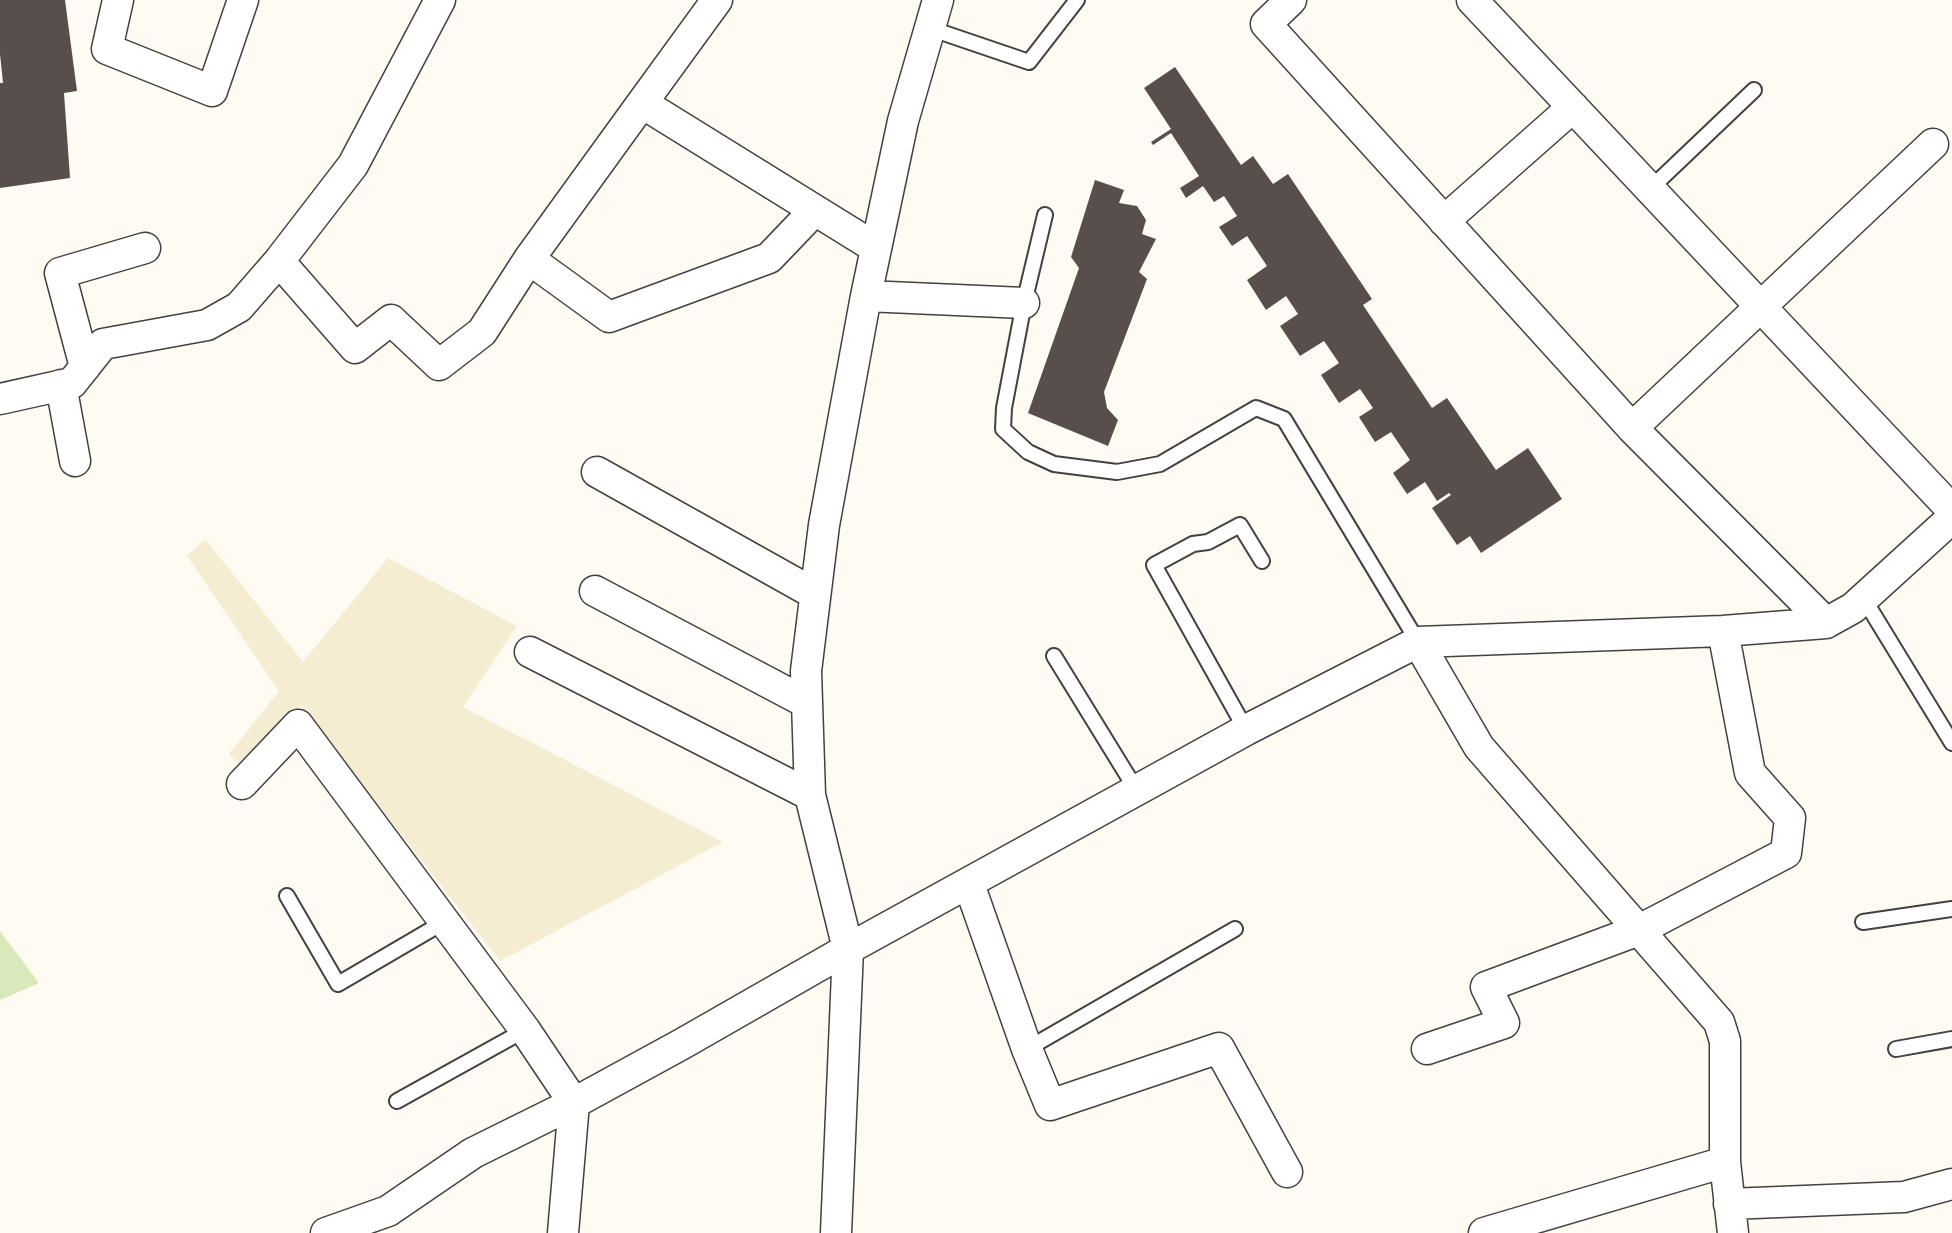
<!DOCTYPE html>
<style>
body{margin:0}
canvas{display:block;background:#fffaf2}
</style>
<canvas width="1952" height="1233"></canvas>
<script>
const c = document.querySelector('canvas').getContext('2d');
c.lineJoin = 'round';
function fill(path, color) { c.fillStyle = color; c.fill(path, 'evenodd'); }
function trace(path, color, width, dash) { c.strokeStyle = color; c.lineWidth = width; c.lineCap = dash ? 'butt' : 'round'; c.setLineDash(dash || []); c.stroke(path); }
const farmland = new Path2D(`
 M205,539l98,123 85,-104 129,68 -54,81 260,135 -223,119 -199,-255 -59,61 -13,-13 50,-63 -92,-135z`);
const green = new Path2D(`
 M0,931l39,52 -39,17z`);
const building = new Path2D(`
 M0,0h65l12,91 -13,2 6,85 -70,10v-105h3l-3,-29z
 M1175,67l66,98 12,-9 20,28 15,-10 84,125 -9,6 69,103 15,-10 49,72 32,-22 34,51 -81,54 -11,-17 -13,9 -25,-37 19,-13 -2,-2 -12,8 -12,-19 -18,12 -14,-21 17,-13 -19,-28 -16,10 -16,-25 14,-9 -13,-19 -21,14 -18,-28 18,-12 -15,-22 -24,15 -20,-30 18,-12 -12,-18 -20,14 -19,-30 20,-14 -20,-30 -15,10 -13,-19 18,-11 -13,-20 -10,6 -11,-16 -17,12 -6,-10 19,-12 -28,-43 -18,12 -2,-3 20,-13 -27,-41z
 M1095,180l29,10 -5,13 18,3 9,14 -4,14 14,5 -17,33 8,7 -43,113 3,16 11,12 -10,26 -80,-33 51,-145 -8,-11z`);
const lane = new Path2D(`
 M929,28l100,34 48,-62
 M1650,189l104,-99
 M1045,215l-21,88 -20,105 -1,21 25,23 26,12 63,8 43,-8 96,-56 28,11 134,223
 M1864,599l88,144
 M1054,656l83,135
 M1246,730l-92,-165 39,-21 15,-2 32,-17 22,36
 M287,896l51,88 106,-62
 M1863,922l89,-13
 M1027,1049l208,-120
 M1896,1049l56,-10
 M397,1101l128,-71`);
const street = new Path2D(`
 M118,0l-11,49 105,42 31,-91
 M1291,0l-25,24 366,404 194,195
 M1472,0l480,510
 M642,103l75,-103
 M1444,221l129,-114
 M529,259l80,58 160,-59 45,-47
 M279,261l76,87 36,-28 48,45 43,-33 47,-73 113,-156 234,145
 M866,296l158,7
 M85,367l-25,-94 85,-25
 M61,385l14,76
 M0,399l72,-16 31,-39 104,-19 32,-18 40,-46 74,-96 87,-165
 M1632,428l301,-284
 M597,472l218,122
 M595,591l212,112
 M1418,642l61,105 240,275 6,19v121l8,71
 M530,652l280,143
 M242,784l56,-59 227,305 49,73 -11,130
 M969,884l58,165 23,56 169,-57 68,124
 M1427,1049l77,-26 -18,-36 153,-57 147,-77 4,-35 -40,-45 -27,-142
 M1729,1204l175,-7 48,-13
 M326,1233l62,-22 85,-58 101,-50 108,-59 166,-95 398,-219 172,-88 305,-11 103,-8 27,-15 99,-90
 M836,1233l12,-284 -38,-154 -4,-124 18,-146 42,-229 37,-175 35,-121
 M1484,1233l241,-71`);
fill(farmland, '#f5edd2');
fill(green, '#dae9bb');
fill(building, '#584f4c');
trace(lane, '#424242', 18);
trace(street, '#424242', 33);
trace(lane, '#fff', 14);
trace(street, '#fff', 30);
</script>
